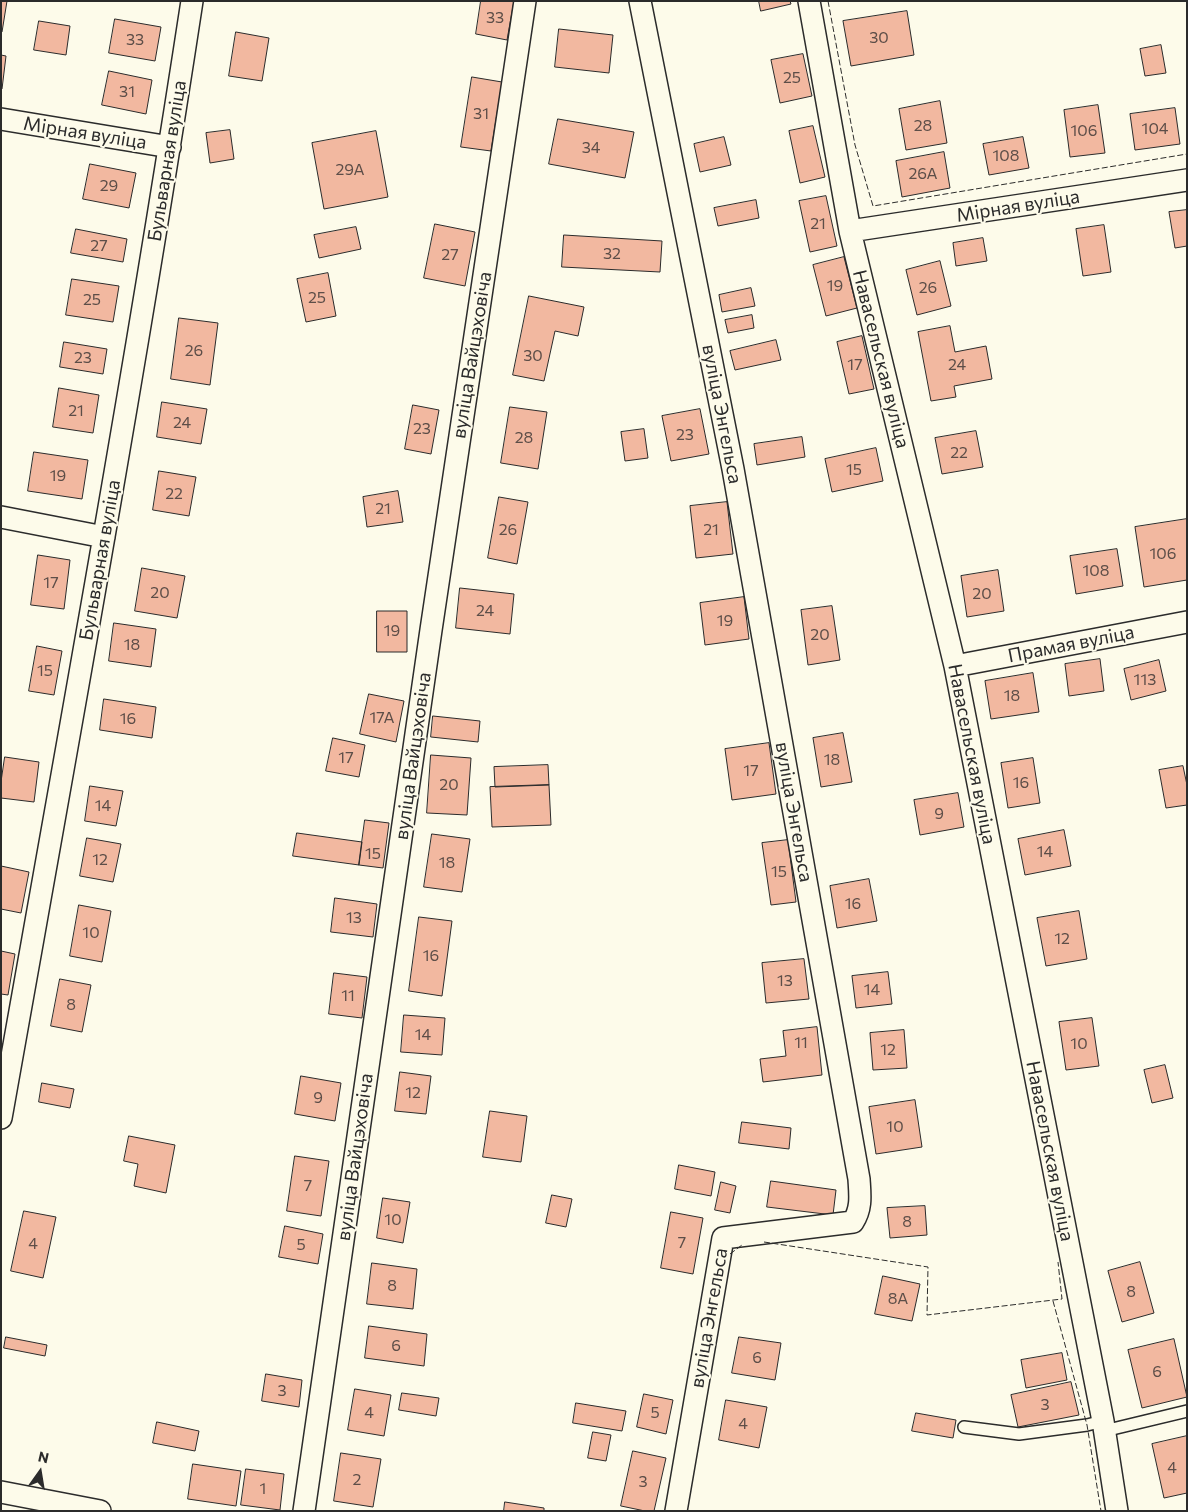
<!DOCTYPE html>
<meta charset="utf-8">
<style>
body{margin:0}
#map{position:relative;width:1188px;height:1512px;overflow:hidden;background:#fdfbea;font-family:Commissioner,sans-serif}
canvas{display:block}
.frame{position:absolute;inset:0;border:2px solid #2b2b2b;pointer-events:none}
.north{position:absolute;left:15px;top:1447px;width:50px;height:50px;-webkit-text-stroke:4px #fdfbea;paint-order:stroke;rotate:13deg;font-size:14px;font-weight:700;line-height:20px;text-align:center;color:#2b2b2b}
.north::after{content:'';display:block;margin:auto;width:18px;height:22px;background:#2b2b2b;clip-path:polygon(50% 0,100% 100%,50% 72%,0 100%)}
</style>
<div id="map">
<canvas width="1188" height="1512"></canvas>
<div class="frame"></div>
<div class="north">N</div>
</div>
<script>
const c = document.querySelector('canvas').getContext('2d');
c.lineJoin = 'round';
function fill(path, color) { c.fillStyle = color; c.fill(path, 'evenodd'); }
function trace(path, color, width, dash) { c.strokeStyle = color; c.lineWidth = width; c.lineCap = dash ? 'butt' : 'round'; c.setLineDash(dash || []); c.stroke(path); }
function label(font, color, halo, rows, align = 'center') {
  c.font = font + ' Commissioner,sans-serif'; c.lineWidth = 4; c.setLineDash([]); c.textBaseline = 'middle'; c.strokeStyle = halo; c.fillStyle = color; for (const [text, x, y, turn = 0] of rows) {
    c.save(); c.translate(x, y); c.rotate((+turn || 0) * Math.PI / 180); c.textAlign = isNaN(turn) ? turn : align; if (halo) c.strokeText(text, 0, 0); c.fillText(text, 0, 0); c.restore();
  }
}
const building = new Path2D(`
 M1,1h6l-5,31h-1z
 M481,1h33l-7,39 -31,-6z
 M759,1h31l1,3 -30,7z
 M907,11l7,44 -63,11 -8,-45z
 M115,19l46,8 -6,34 -46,-8z
 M39,21l31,5 -4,29 -32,-5z
 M559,29l54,6 -4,38 -54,-6z
 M236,32l33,6 -7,43 -33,-5z
 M1161,45l5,28 -21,3 -5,-27z
 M803,54l9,42 -32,7 -9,-43z
 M1,55l5,1 -4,33h-1z
 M109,71l43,9 -6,34 -44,-9z
 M472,77l30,5 -11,69 -30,-4z
 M940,101l7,42 -41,7 -7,-41z
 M1098,105l7,48 -35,4 -6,-47z
 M1175,108l5,36 -45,6 -5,-36z
 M558,119l76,13 -9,46 -76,-14z
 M813,126l12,51 -25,6 -11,-52z
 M230,130l4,29 -24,4 -4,-30z
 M376,131l12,66 -64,12 -12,-66z
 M724,137l7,28 -31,7 -6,-28z
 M1023,137l6,31 -40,7 -6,-31z
 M944,152l6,36 -48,9 -6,-36z
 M90,164l46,9 -7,35 -46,-9z
 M826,196l11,50 -27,6 -11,-51z
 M756,200l3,18 -41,8 -4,-18z
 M1187,210v36l-12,2 -6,-36z
 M435,224l40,8 -10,54 -41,-8z
 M1104,225l7,47 -28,4 -7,-47z
 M356,227l5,22 -42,9 -5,-23z
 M76,229l51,10 -4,23 -52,-9z
 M564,235l98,6 -2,31 -98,-5z
 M983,238l4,23 -31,5 -3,-23z
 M844,257l13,51 -31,8 -13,-51z
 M940,261l11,45 -34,9 -11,-45z
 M328,273l8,43 -30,6 -9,-43z
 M72,279l47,7 -6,36 -47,-7z
 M751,288l4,18 -33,6 -3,-17z
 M529,296l55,11 -6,29 -23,-5 -11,50 -31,-6z
 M752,315l2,13 -26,5 -3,-13z
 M179,318l39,5 -8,62 -39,-6z
 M950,326l5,26 31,-6 6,33 -38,7 2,11 -25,4 -13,-69z
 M862,336l12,53 -25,5 -12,-52z
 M776,340l5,20 -46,10 -5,-19z
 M64,342l43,7 -4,25 -43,-7z
 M59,388l40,7 -6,38 -40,-6z
 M162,402l45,7 -6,35 -44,-7z
 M413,405l26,5 -8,44 -26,-5z
 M510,407l37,5 -9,57 -37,-6z
 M700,409l9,45 -38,7 -9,-45z
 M644,429l4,29 -23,3 -4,-29z
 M976,431l7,36 -41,7 -7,-36z
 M802,437l3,20 -48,8 -3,-21z
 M876,448l7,33 -51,11 -7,-33z
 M34,452l54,8 -6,39 -54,-8z
 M159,471l37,6 -7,39 -36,-6z
 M398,491l5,31 -36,5 -4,-30z
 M499,497l29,5 -11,62 -29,-6z
 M727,502l6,52 -37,4 -6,-52z
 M1187,519v61l-43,7 -9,-60z
 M1117,549l6,37 -47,8 -6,-38z
 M38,555l32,5 -6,49 -33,-4z
 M142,568l43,8 -8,42 -42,-7z
 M998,570l6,41 -37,6 -6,-41z
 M460,588l54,6 -4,40 -54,-6z
 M744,597l5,42 -44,6 -5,-42z
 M832,606l8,54 -32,5 -7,-55z
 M377,611h30v41h-30z
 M114,623l42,6 -5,38 -42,-6z
 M37,646l25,5 -8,44 -25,-4z
 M1100,659l4,32 -35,5 -4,-32z
 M1159,660l7,31 -35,9 -7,-31z
 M1033,673l6,39 -48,7 -6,-38z
 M369,694l35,7 -8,41 -36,-8z
 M104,699l52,8 -4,31 -52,-8z
 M433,716l47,5 -2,21 -47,-5z
 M843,733l9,49 -31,5 -8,-49z
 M333,738l32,7 -6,32 -33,-6z
 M769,743l7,51 -44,6 -7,-51z
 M431,755l40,3 -4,57 -40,-2z
 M5,757l34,5 -5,40 -33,-4v-16z
 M1033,758l7,45 -32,5 -7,-45z
 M548,765l1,20 -54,2 -1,-20z
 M1183,766l4,19v20l-21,3 -7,-38z
 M549,785l2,40 -59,2 -2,-40z
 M90,786l33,5 -7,35 -31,-5z
 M958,793l6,34 -44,8 -6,-35z
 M365,820l24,3 -6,45 -24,-3z
 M1064,830l7,36 -46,9 -7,-36z
 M297,833l65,9 -3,23 -66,-9z
 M432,834l38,5 -8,53 -38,-5z
 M87,838l34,6 -8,38 -33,-6z
 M788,840l8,62 -25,3 -9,-62z
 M1,866l28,6 -8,41 -20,-4z
 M869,879l8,42 -40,7 -7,-42z
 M335,898l42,6 -4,33 -42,-5z
 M79,905l32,6 -9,51 -32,-6z
 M1079,911l8,48 -41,7 -9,-48z
 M419,917l33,4 -10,75 -33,-5z
 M1,951l14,3 -7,41 -7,-1z
 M804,959l5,40 -43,4 -4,-40z
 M888,972l4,32 -36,4 -4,-32z
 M334,973l33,4 -5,41 -33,-4z
 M60,979l31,6 -9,47 -31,-6z
 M404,1015l41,3 -3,37 -41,-3z
 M1092,1018l7,48 -33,4 -7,-48z
 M817,1027l5,48 -59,7 -3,-23 26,-3 -3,-25z
 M904,1030l3,38 -34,2 -3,-37z
 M1165,1065l8,33 -21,5 -8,-33z
 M400,1072l31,4 -5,38 -31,-3z
 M301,1076l40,7 -6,38 -40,-7z
 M42,1083l32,6 -4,19 -31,-6z
 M915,1100l7,47 -46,7 -7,-47z
 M490,1111l37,5 -6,46 -38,-5z
 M742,1122l49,6 -2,21 -50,-6z
 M129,1136l46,9 -9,48 -32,-7 4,-22 -14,-3z
 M295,1156l34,5 -8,55 -34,-5z
 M679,1165l36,7 -4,24 -36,-7z
 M771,1181l65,9 -3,25 -66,-8z
 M721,1182l15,4 -6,27 -15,-3z
 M552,1195l20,4 -6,28 -20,-4z
 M383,1198l27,4 -7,41 -26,-5z
 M925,1206l2,29 -37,3 -3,-30z
 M24,1211l32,6 -13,61 -32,-7z
 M671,1212l32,6 -10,56 -32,-6z
 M285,1226l38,8 -5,30 -39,-7z
 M1140,1262l14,51 -32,9 -14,-51z
 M372,1263l45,6 -4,40 -46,-5z
 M883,1276l37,8 -8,37 -37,-7z
 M369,1326l58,8 -3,32 -59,-8z
 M6,1337l41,8 -2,11 -41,-8z
 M739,1337l42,6 -6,37 -43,-7z
 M1174,1339l13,58 -45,11 -14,-58z
 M1062,1353l5,27 -41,8 -5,-28z
 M266,1374l36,6 -3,27 -37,-6z
 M1071,1382l8,33 -61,12 -7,-32z
 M355,1389l36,6 -7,41 -36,-6z
 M402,1393l37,5 -3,18 -37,-6z
 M644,1394l29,6 -7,34 -29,-7z
 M726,1400l41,7 -8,41 -40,-8z
 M576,1403l50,8 -4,20 -49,-8z
 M916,1413l40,7 -3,18 -41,-7z
 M157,1422l42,9 -4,20 -42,-8z
 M593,1432l18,3 -5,26 -18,-3z
 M1187,1436v57l-23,5 -12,-54z
 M633,1451l33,7 -12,53h-9l-24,-5z
 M341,1453l40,6 -8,48 -39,-6z
 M193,1464l48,7 -5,35 -48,-7z
 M246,1469l38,5 -4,36 -39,-5z
 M505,1502l39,6v3h-40z`);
const lane = new Path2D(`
 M964,1427l55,7 68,-9 16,-4
 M1104,1431l83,-20`);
const street = new Path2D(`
 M640,1l93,468 126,710c1,16 3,29 -6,43l-130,16 -47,273
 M809,1l41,230 105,435 148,755 14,90
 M1,119l169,28
 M850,231l337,-51
 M1,517l103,20
 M955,666l232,-44
 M1,1118c66,-372 134,-743 191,-1117
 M1,1492l99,19
 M304,1511l127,-881 94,-629`);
const fence = new Path2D(`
 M828,1l27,144 18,61 314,-52
 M764,1242l164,25 -1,48 135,-16 -4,-37
 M730,1254l12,-9
 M1053,1301l34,124 14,86`);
const numberNames = [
 ["33",495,18],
 ["30",879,38],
 ["33",135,40],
 ["25",792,78],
 ["31",127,92],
 ["31",481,114],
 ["28",923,126],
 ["104",1155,129],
 ["106",1084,131],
 ["34",591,148],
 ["108",1006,156],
 ["29А",350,170],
 ["26А",923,174],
 ["29",109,186],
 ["21",818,224],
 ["27",99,246],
 ["32",612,254],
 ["27",450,255],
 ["19",835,286],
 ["26",928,288],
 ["25",317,298],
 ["25",92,300],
 ["26",194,351],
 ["30",533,356],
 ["23",83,358],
 ["17",855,365],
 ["24",957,365],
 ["21",76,411],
 ["24",182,423],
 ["23",422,429],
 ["23",685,435],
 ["28",524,438],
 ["22",959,453],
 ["15",854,470],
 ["19",58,476],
 ["22",174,494],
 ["21",383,509],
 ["26",508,530],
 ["21",711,530],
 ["106",1163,554],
 ["108",1096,571],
 ["17",51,583],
 ["20",160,593],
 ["20",982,594],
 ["24",485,611],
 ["19",725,621],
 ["19",392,631],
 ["20",820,635],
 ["18",132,645],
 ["15",45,671],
 ["113",1145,680],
 ["18",1012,696],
 ["17А",382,718],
 ["16",128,719],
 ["17",346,758],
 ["18",832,760],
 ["17",751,771],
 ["16",1021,783],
 ["20",449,785],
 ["14",103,806],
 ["9",939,814],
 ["14",1045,852],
 ["15",373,854],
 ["12",100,860],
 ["18",447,863],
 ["15",779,872],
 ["16",853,904],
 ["13",354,918],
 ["10",91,933],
 ["12",1062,939],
 ["16",431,956],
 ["13",785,981],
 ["14",872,990],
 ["11",348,996],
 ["8",71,1005],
 ["14",423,1035],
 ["11",801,1043],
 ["10",1079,1044],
 ["12",888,1050],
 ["12",413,1093],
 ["9",318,1098],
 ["10",895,1127],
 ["7",308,1186],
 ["10",393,1220],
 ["8",907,1222],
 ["7",682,1243],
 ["4",33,1244],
 ["5",301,1245],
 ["8",392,1286],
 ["8",1131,1292],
 ["8А",898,1299],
 ["6",396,1346],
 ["6",757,1358],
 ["6",1157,1372],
 ["3",282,1391],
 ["3",1045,1405],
 ["4",369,1413],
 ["5",655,1413],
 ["4",743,1424],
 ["4",1172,1468],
 ["2",357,1480],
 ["3",643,1482],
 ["1",263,1489]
];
const streetNames = [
 ["Мірная вуліца",85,133,9],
 ["Бульварная вуліца",167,161,-81],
 ["Мірная вуліца",1018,206,-9],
 ["вуліца Вайцэховіча",472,355,-81],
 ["Навасельская вуліца",881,359,76],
 ["вуліца Энгельса",722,414,79],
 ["Бульварная вуліца",100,560,-80],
 ["Прамая вуліца",1071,644,-11],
 ["Навасельская вуліца",972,754,79],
 ["вуліца Вайцэховіча",413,756,-82],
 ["вуліца Энгельса",794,812,80],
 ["Навасельская вуліца",1050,1151,79],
 ["вуліца Вайцэховіча",355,1157,-82],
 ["вуліца Энгельса",709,1318,-80]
];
fill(building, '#f2b8a0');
trace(building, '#2b2b2b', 1);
trace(lane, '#2b2b2b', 14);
trace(street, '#2b2b2b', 24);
trace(lane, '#fdfbea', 11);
trace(street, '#fdfbea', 21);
trace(fence, '#2b2b2b', 1, [6, 2.5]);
label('16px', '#5d4e48', null, numberNames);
label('19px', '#2b2b2b', '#fdfbea', streetNames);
</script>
